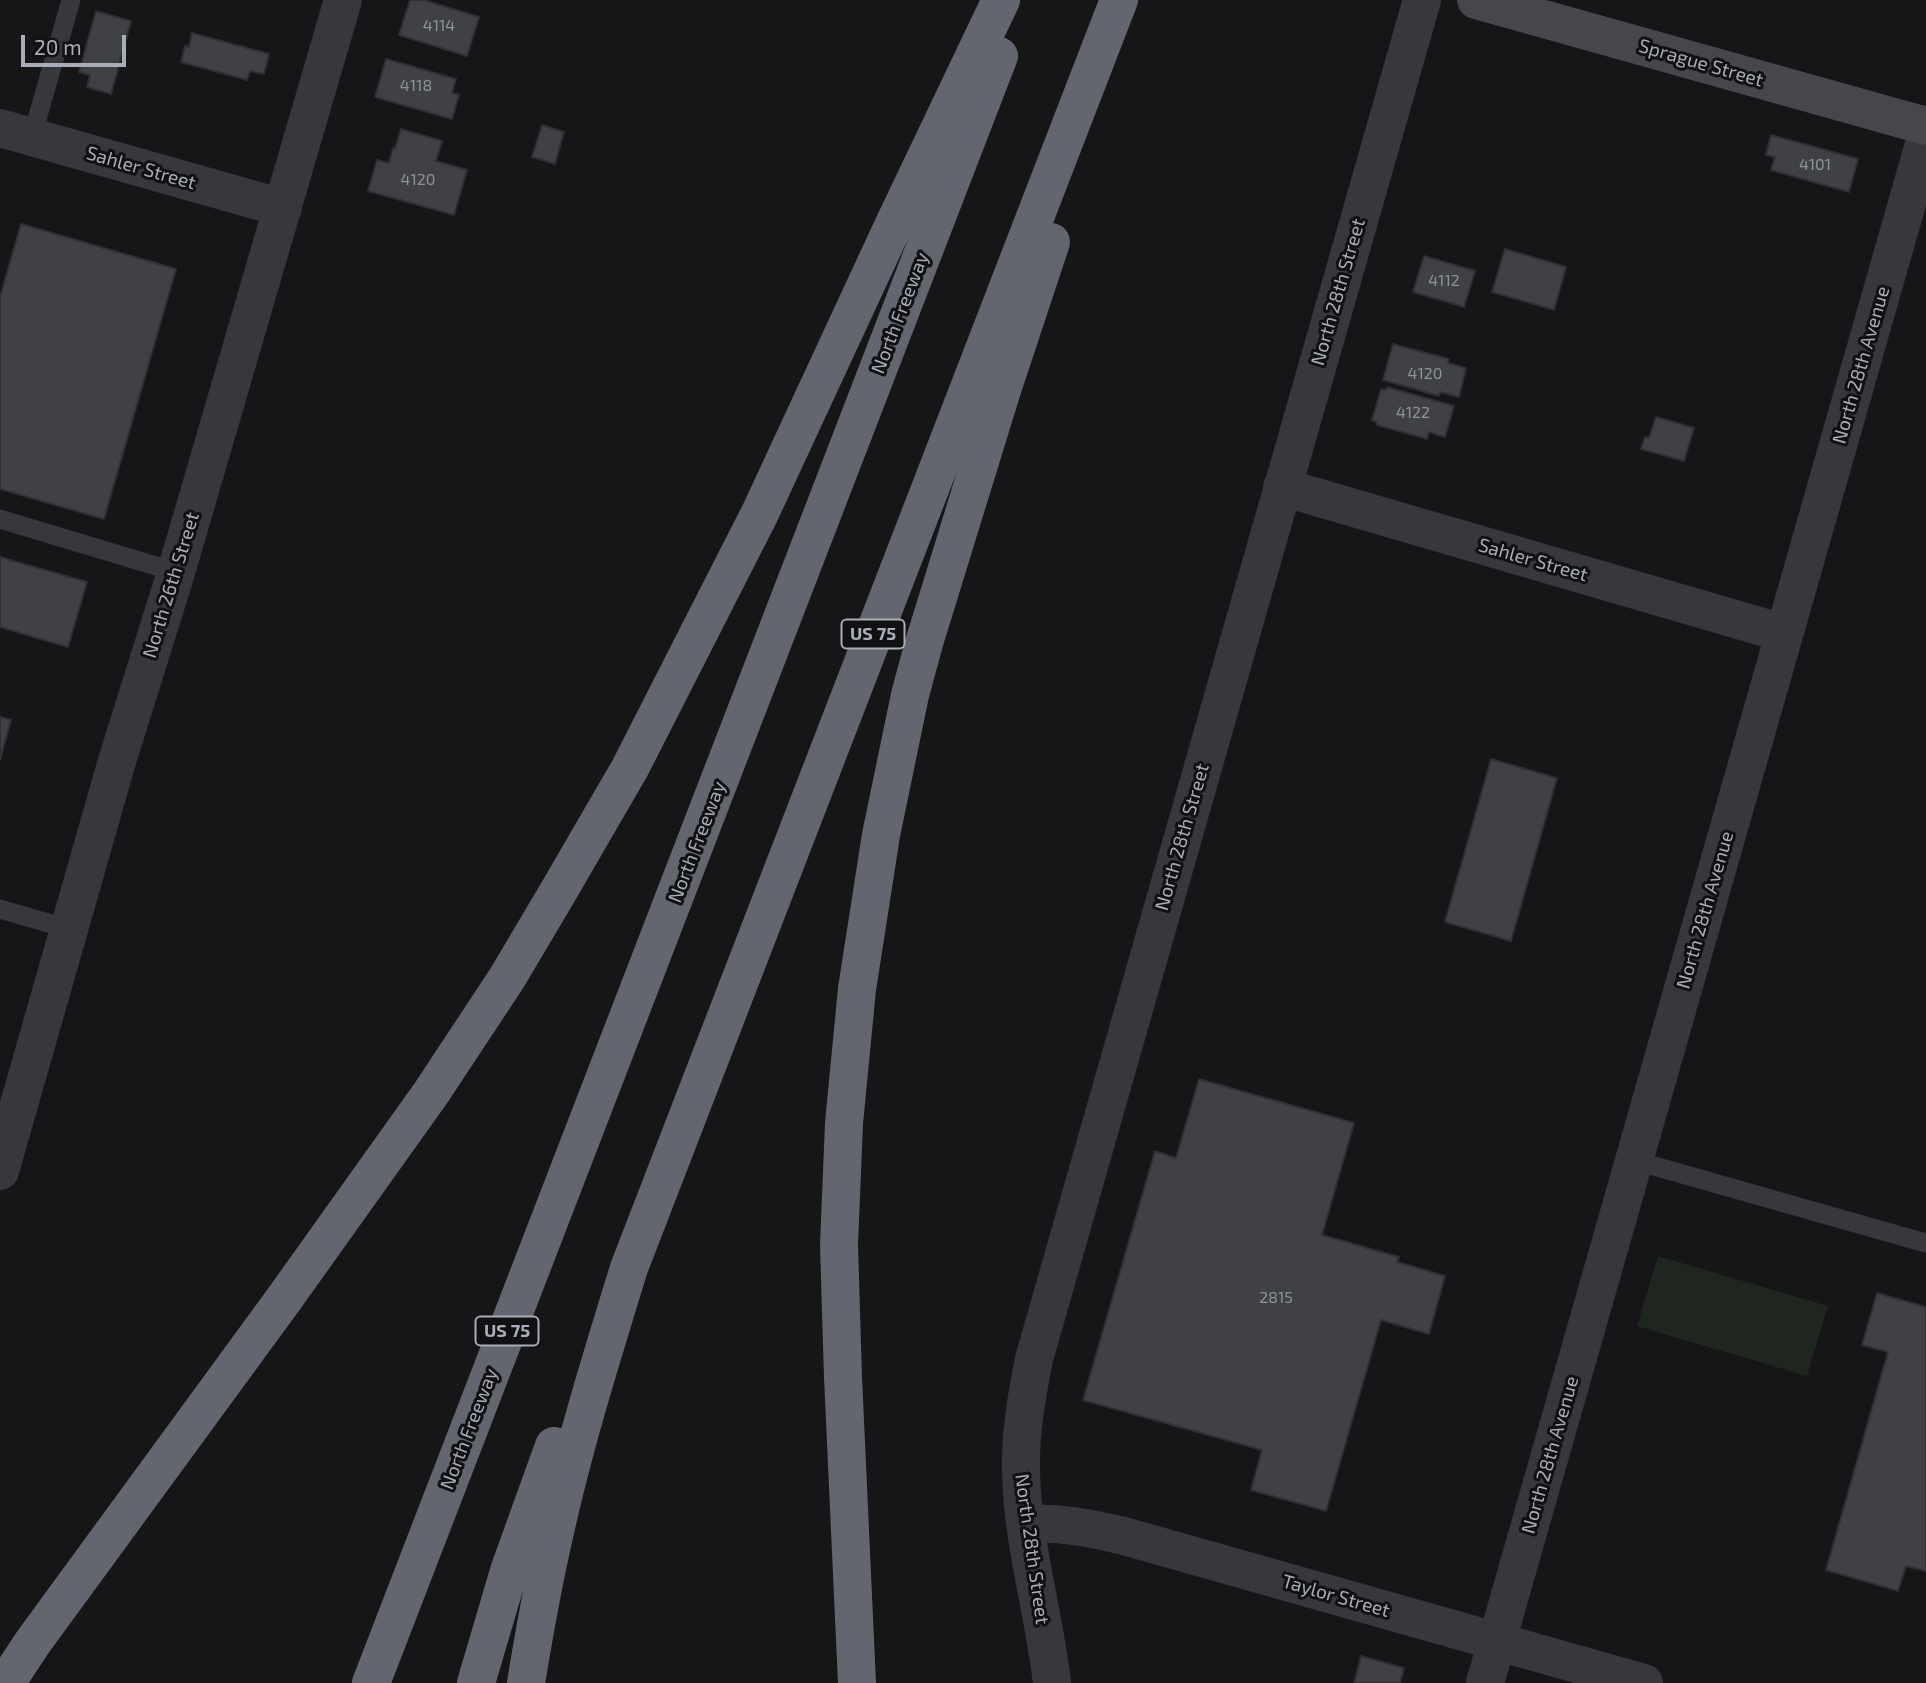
<!DOCTYPE html>
<style>
body{margin:0}
#map{position:relative;width:1926px;height:1683px;overflow:hidden;background:#161618;font-family:"Exo 2",sans-serif}
canvas{display:block}
.scale{position:absolute;left:21px;top:35px;width:105px;height:32px;box-sizing:border-box;border:4px solid #a8adb8;border-top:0;padding-left:9px;font-size:21px;line-height:24px;white-space:nowrap;color:#a8adb8;-webkit-text-stroke:5px #111113;paint-order:stroke}
</style>
<div id="map">
<canvas width="1926" height="1683"></canvas>
<div class="scale">20 m</div>
</div>
<script>
const c = document.querySelector('canvas').getContext('2d');
c.lineJoin = 'round';
function fill(path, color) { c.fillStyle = color; c.fill(path, 'evenodd'); }
function trace(path, color, width, dash) { c.strokeStyle = color; c.lineWidth = width; c.lineCap = dash ? 'butt' : 'round'; c.setLineDash(dash || []); c.stroke(path); }
function label(font, color, halo, rows, align = 'center') {
  c.font = font + ' "Exo 2",sans-serif'; c.lineWidth = 6; c.setLineDash([]); c.textBaseline = 'middle'; c.strokeStyle = halo; c.fillStyle = color; for (const [text, x, y, turn = 0] of rows) {
    c.save(); c.translate(x, y); c.rotate((+turn || 0) * Math.PI / 180); c.textAlign = isNaN(turn) ? turn : align; if (halo) c.strokeText(text, 0, 0); c.fillText(text, 0, 0); c.restore();
  }
}
const green = new Path2D(`
 M1658,1256l170,50 -21,70 -170,-50z`);
const building = new Path2D(`
 M410,0h14l55,17 -12,39 -68,-21z
 M96,11l35,10 -20,73 -24,-7 3,-12 -11,-3z
 M192,33l77,21 -5,20 -14,-3 -3,9 -66,-18 4,-16 4,1z
 M386,59l70,20 -4,14 7,2 -7,24 -77,-22z
 M542,125l22,7 -9,32 -23,-7z
 M401,129l41,12 -6,20 31,9 -13,45 -86,-24 9,-31 12,3 4,-15 2,1z
 M1771,135l87,24 -9,33 -78,-22 4,-13 -9,-2z
 M21,224l155,45 -72,250 -104,-30v-192z
 M1505,249l61,18 -12,43 -62,-18z
 M1424,256l51,15 -11,36 -51,-15z
 M1393,344l56,15 -1,4 18,5 -7,29 -19,-5 -1,4 -56,-16z
 M1387,387l67,19 -9,31 -16,-5 -2,7 -50,-14v-3l-5,-2 9,-31 5,1z
 M1656,417l38,11 -10,33 -43,-12 4,-12 4,1z
 M0,557l87,25 -19,65 -68,-20z
 M0,717l11,3 -11,40z
 M1491,759l66,19 -46,163 -66,-19z
 M1199,1079l155,44 -32,112 77,22 -2,5 48,14 -16,58 -48,-14 -55,191 -75,-21 11,-40 -179,-50 72,-249 21,7z
 M1877,1293l49,14v264l-20,-5 -8,25 -72,-21 62,-218 -26,-7z
 M1361,1656l43,12 -4,15h-46z`);
const lane = new Path2D(`
 M32,137l39,-137
 M0,519l176,53
 M0,909l69,20
 M1633,1160l293,83`);
const street = new Path2D(`
 M0,128l283,80
 M1282,487l501,146
 M0,1171l117,-410 57,-182 169,-579
 M1025,1524c35,-2 65,4 99,12l520,147
 M1052,1683c-8,-71 -30,-141 -31,-213 -1,-37 6,-75 13,-111l388,-1359
 M1485,1683l441,-1546`);
const secondary = new Path2D(`
 M1476,0l450,126`);
const highway = new Path2D(`
 M6,1683l27,-41 251,-343 147,-206 76,-115 51,-86 72,-124 130,-255 135,-291 106,-222
 M371,1683l628,-1627
 M476,1683l33,-112 45,-125
 M526,1683c8,-49 17,-99 28,-147 20,-91 48,-180 75,-268l490,-1268
 M857,1683l-14,-306 -4,-132 5,-122 13,-134 24,-154 29,-140 14,-52 78,-253 49,-148`);
const numberNames = [
 ["4114",439,26],
 ["4118",416,86],
 ["4101",1815,165],
 ["4120",418,180],
 ["4112",1444,281],
 ["4120",1425,374],
 ["4122",1413,413],
 ["2815",1276,1298]
];
const shields = [
 [873,634,63],
 [507,1331,63]
];
const shieldNames = [
 ["US 75",873,634],
 ["US 75",507,1331]
];
const streetNames = [
 ["Sprague Street",1701,63,16],
 ["Sahler Street",141,168,16],
 ["North 28th Street",1338,292,-74],
 ["North Freeway",900,313,-69],
 ["North 28th Avenue",1861,365,-74],
 ["Sahler Street",1533,560,16],
 ["North 26th Street",171,585,-73],
 ["North 28th Street",1182,837,-74],
 ["North Freeway",697,842,-69],
 ["North 28th Avenue",1705,910,-74],
 ["North Freeway",469,1429,-69],
 ["North 28th Avenue",1550,1455,-74],
 ["North 28th Street",1032,1549,82],
 ["Taylor Street",1336,1596,16]
];
fill(green, '#1e261f');
fill(building, '#404145');
trace(building, '#303034', 2);
trace(lane, '#37383d', 19);
trace(street, '#37383d', 38);
trace(secondary, '#45474d', 38);
trace(highway, '#63666e', 38);
label('16px', '#8e929b', null, numberNames);
for (const [x, y, w] of shields) { const box = new Path2D(); box.roundRect(x - w / 2, y - 14.5, w, 29, 5); c.fillStyle = '#111113'; c.fill(box); trace(box, '#a8adb8', 2); }
label('bold 18px', '#a8adb8', null, shieldNames);
label('19px', '#a8adb8', '#111113', streetNames);
</script>
